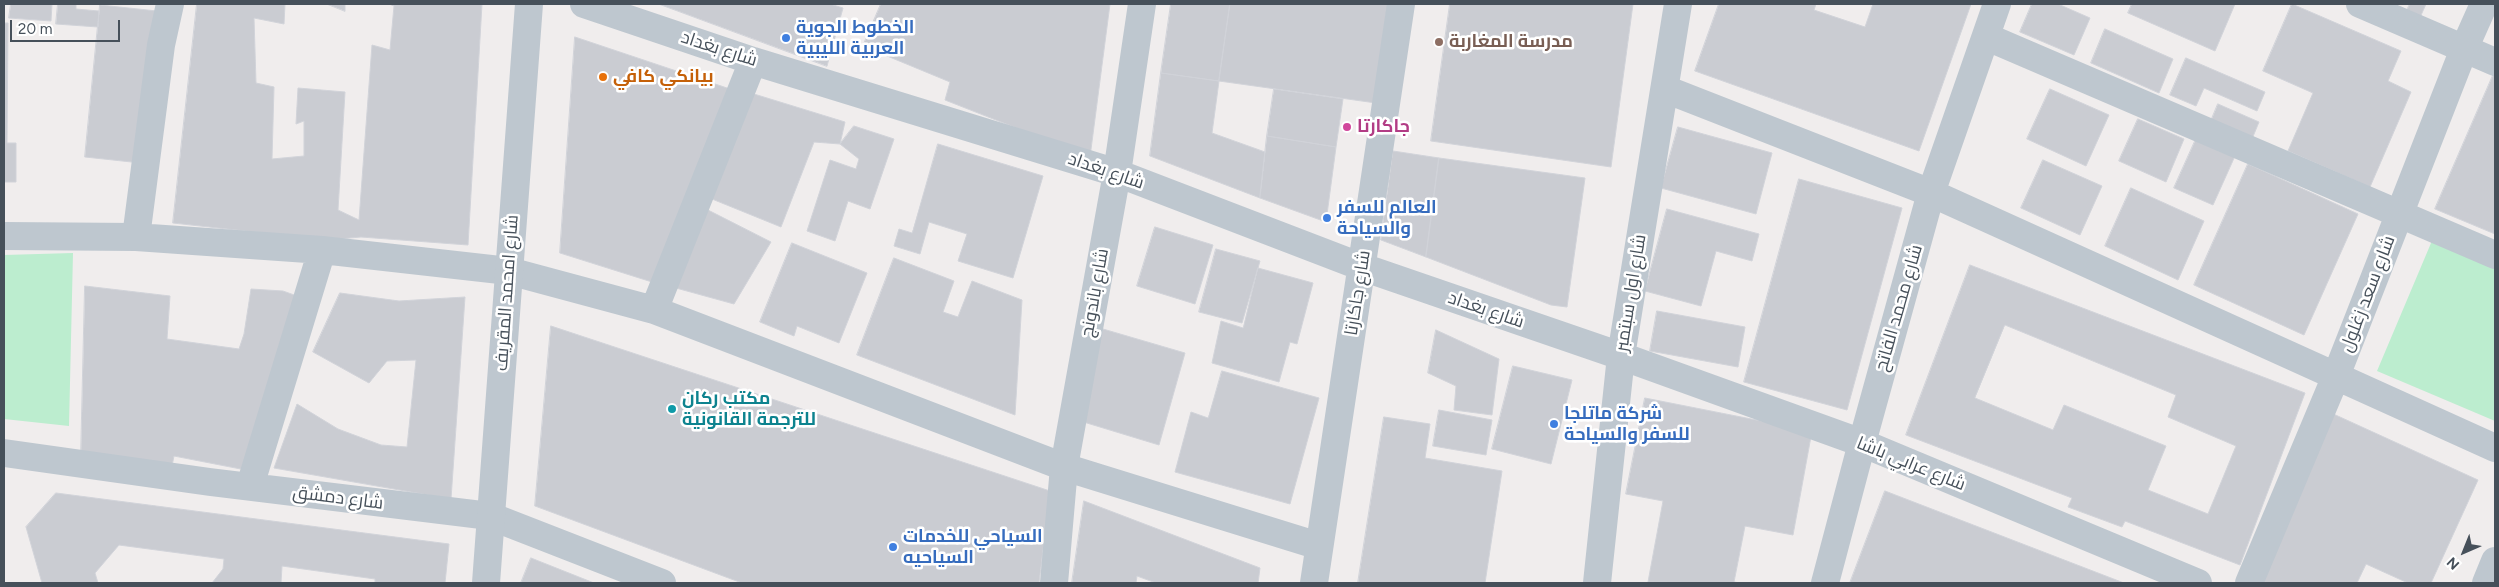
<!DOCTYPE html>
<meta charset="utf-8">
<style>
body{margin:0}
#map{position:relative;width:2499px;height:587px;overflow:hidden;background:#f0eded;font-family:Figtree,sans-serif}
canvas{display:block}
.frame{position:absolute;inset:0;border:5px solid #46505a;pointer-events:none}
.north{position:absolute;left:2439px;top:527px;width:50px;height:50px;-webkit-text-stroke:4px #fff;paint-order:stroke;rotate:224deg;font-size:14px;font-weight:700;line-height:20px;text-align:center;color:#46505a}
.north::after{content:'';display:block;margin:auto;width:18px;height:22px;background:#46505a;clip-path:polygon(50% 0,100% 100%,50% 72%,0 100%)}
.scale{position:absolute;left:10px;top:20px;width:110px;height:22px;box-sizing:border-box;border:2px solid #46505a;border-top:0;padding-left:6px;font-size:15px;line-height:18px;white-space:nowrap;color:#46505a;-webkit-text-stroke:4px #fff;paint-order:stroke}
</style>
<div id="map">
<canvas width="2499" height="587"></canvas>
<div class="frame"></div>
<div class="north">N</div>
<div class="scale">20 m</div>
</div>
<script>
const c = document.querySelector('canvas').getContext('2d');
c.lineJoin = 'round';
function fill(path, color) { c.fillStyle = color; c.fill(path, 'evenodd'); }
function trace(path, color, width, dash) { c.strokeStyle = color; c.lineWidth = width; c.lineCap = dash ? 'butt' : 'round'; c.setLineDash(dash || []); c.stroke(path); }
function label(font, color, halo, rows, align = 'center') {
  c.font = font + ' Figtree,Cairo,sans-serif'; c.lineWidth = 5; c.setLineDash([]); c.textBaseline = 'middle'; c.strokeStyle = halo; c.fillStyle = color; for (const [text, x, y, turn = 0] of rows) {
    c.save(); c.translate(x, y); c.rotate((+turn || 0) * Math.PI / 180); c.textAlign = isNaN(turn) ? turn : align; if (halo) c.strokeText(text, 0, 0); c.fillText(text, 0, 0); c.restore();
  }
}
const green = new Path2D(`
 M2434,236l61,26v159l-118,-50z
 M73,253l-4,173 -65,-7v-164z`);
const building = new Path2D(`
 M11,4h41l-1,17 -42,-3z
 M58,4h18v5l23,2 -1,16 -42,-3z
 M197,4h88l-1,20 -30,-6 2,65 18,4 -2,72 32,-3v-35l-8,3 2,-36 47,4 -7,118 21,10 13,-175 18,5 4,-44 -5,-2h93l-14,241 -107,-8 -34,3 -154,-17z
 M327,4h18v7z
 M659,4h171l13,4 -16,58z
 M881,4h229l-20,153 -145,-57 5,-18 -87,-36z
 M1171,4h59l-11,77 -58,-8z
 M1230,4h159l-13,99 -157,-22z
 M1450,4h183l-22,163 -180,-26z
 M1719,4h97l-2,6 51,17 8,-23h98l-52,147 -224,-80z
 M2032,4h26l32,14 -16,37 -54,-23z
 M2132,4h103l-20,47 -87,-38z
 M2292,4l109,47 -13,30 23,11 -41,95 -82,-36 25,-58 -50,-22z
 M2410,4h16l-8,18 -14,-6z
 M100,5l57,6 -16,152 -56,-6z
 M4,23h4l-1,120h9v39h-12z
 M2105,29l68,30 -14,34 -68,-30z
 M575,37l161,54 -84,191 -92,-29z
 M2186,58l79,34 -8,19 -53,-23 -8,18 -26,-11z
 M1161,73l58,8 -7,52 53,19 -5,46 -110,-42z
 M2494,73h1v161l-60,-25z
 M1274,89l69,10 -7,48 -69,-11z
 M2050,89l59,26 -23,51 -59,-27z
 M754,94l91,28 -5,22 -26,-2 -33,85 -69,-28z
 M2218,104l41,18 -7,17 -41,-18z
 M2138,119l46,20 -18,43 -47,-21z
 M854,126l40,13 -24,70 -22,-8 -13,40 -28,-10 23,-71 26,9 3,-10 -19,-15z
 M1678,127l94,26 -16,61 -95,-26z
 M1267,136l69,11 -10,75 -66,-24z
 M2196,139l39,17 -22,49 -39,-17z
 M938,144l105,32 -30,102 -55,-17 9,-27 -38,-12 -9,32 -26,-8 5,-17 13,4z
 M1393,151l46,7 -13,99 -45,-17z
 M1439,158l146,20 -18,129 -16,-2 -125,-48z
 M2043,160l59,26 -22,49 -59,-27z
 M2248,164l110,50 -54,121 -110,-50z
 M1799,179l103,29 -55,202 -103,-28z
 M2131,188l73,33 -26,59 -73,-34z
 M706,209l65,33 -37,62 -58,-16z
 M1667,209l92,25 -7,27 -36,-10 -15,55 -56,-15z
 M1155,227l58,18 -18,59 -58,-18z
 M792,243l75,30 -28,70 -42,-17 -3,10 -34,-14z
 M1216,249l44,12 -18,62 -43,-11z
 M894,258l60,23 -11,31 15,5 14,-36 50,19 -7,115 -158,-60z
 M1970,265l335,128 -65,172 -115,-44 -3,6 -54,-20 4,-9 -166,-63zM2005,325l171,70 -8,22 68,29 -28,68 -60,-24 18,-44 -102,-41 -11,25 -78,-32z
 M1258,268l55,15 -16,61 -7,-2 -11,40 -67,-19 9,-42 22,7z
 M85,286l85,10 -3,43 72,10 5,-15 7,-45 32,2 14,5 -46,175 -77,-15 -2,10 -91,-10z
 M340,293l59,8 66,-4 -14,202 -177,-31 23,-64 41,25 43,16 26,2 9,-87 -29,1 -18,22 -56,-31z
 M1657,311l88,16 -7,40 -88,-16z
 M551,326l499,165 -11,92h-297l-207,-77z
 M1103,329l82,24 -26,92 -82,-25z
 M1436,330l63,29 -7,56 -38,-5 2,-24 -28,-13z
 M1513,366l59,14 -21,84 -59,-15z
 M1222,371l97,27 -29,106 -115,-32 16,-60 17,6z
 M1645,398l167,33 -19,104 -48,-9 -11,56 6,1 -92,-1 15,-81 -37,-7z
 M1439,410l53,10 -6,35 -53,-9z
 M2329,412l149,68 -47,103h-23l-42,-19 -9,19h-90l-13,-6z
 M1384,417l46,7 -5,34 77,13 -17,112h-127z
 M1885,491l239,92h-274z
 M56,493l393,51 -4,39h-70v-4l-93,-13 -1,17h-69l11,-14 1,-10 -105,-14 -24,28 3,10h-56l-16,-56z
 M1084,501l176,67 -2,15h-102l-19,-7 -1,7h-64z
 M531,558l63,25h-73z`);
const minor = new Path2D(`
 M584,4l169,57 364,112 245,94 259,89 241,87 336,140
 M2360,4l135,58
 M1987,37l508,218
 M1665,89l266,104 564,255
 M4,236l132,1 186,13 187,21 145,39 410,157 255,79
 M136,237l25,-192 9,-41
 M654,310l99,-249
 M4,453l206,29 280,34 172,67
 M250,486l72,-236
 M1054,583l10,-116 53,-294 25,-169
 M1314,583l87,-579
 M1597,583l24,-227 57,-352
 M1825,583l37,-140 69,-250 66,-189
 M2249,583l87,-207 128,-327 20,-45
 M2486,583l9,-22`);
const tertiary = new Path2D(`
 M486,583l43,-579`);
const markers = [
 [786,38,5,"#3f7fe0"],
 [1439,42,5,"#8d6e63"],
 [603,77,5,"#e8710a"],
 [1347,127,5,"#d1479c"],
 [1327,218,5,"#3f7fe0"],
 [672,409,5,"#0f9aa8"],
 [1554,424,5,"#3f7fe0"],
 [893,547,5,"#3f7fe0"]
];
const shopNames = [
 ["الخطوط الجوية",796,28],
 ["العربية الليبية",796,49],
 ["العالم للسفر",1337,208],
 ["والسياحة",1337,229],
 ["شركة ماتلجا",1564,414],
 ["للسفر والسياحة",1564,435],
 ["السياحي للخدمات",903,537],
 ["السياحيه",903,558]
];
const educationNames = [
 ["مدرسة المغاربة",1449,42]
];
const streetNames = [
 ["شارع بغداد",719,49,18],
 ["شارع بغداد",1106,171,19],
 ["شارع امحمد المقريف",507,293,-86],
 ["شارع باندونج",1095,293,-80],
 ["شارع جاكارتا",1358,293,-81],
 ["شارع اول سبتمبر",1631,293,-81],
 ["شارع سعد زغلول",2368,294,-69],
 ["شارع محمد الفاتح",1899,308,-74],
 ["شارع بغداد",1486,310,19],
 ["شارع عرابي باشا",1911,464,22],
 ["شارع دمشق",338,498,7]
];
const foodNames = [
 ["بيانكي كافي",613,77]
];
const hotelNames = [
 ["جاكارتا",1357,127]
];
const cultureNames = [
 ["مكتب ركان",682,399],
 ["للترجمة القانونية",682,420]
];
fill(green, '#bcedcf');
fill(building, '#caccd2');
trace(building, '#d1d3d9', 1);
trace(minor, '#bec7cf', 28);
trace(tertiary, '#bec7cf', 28);
for (const [x, y, r, color] of markers) { const dot = new Path2D(); dot.arc(x, y, r, 0, 2 * Math.PI); c.fillStyle = color; c.fill(dot); trace(dot, '#fff', 2); }
label('bold 18px', '#366cbe', '#fff', shopNames, 'left');
label('bold 18px', '#785e54', '#fff', educationNames, 'left');
label('18px', '#46505a', '#fff', streetNames);
label('bold 18px', '#c56008', '#fff', foodNames, 'left');
label('bold 18px', '#b23c85', '#fff', hotelNames, 'left');
label('bold 18px', '#0d838f', '#fff', cultureNames, 'left');
</script>
